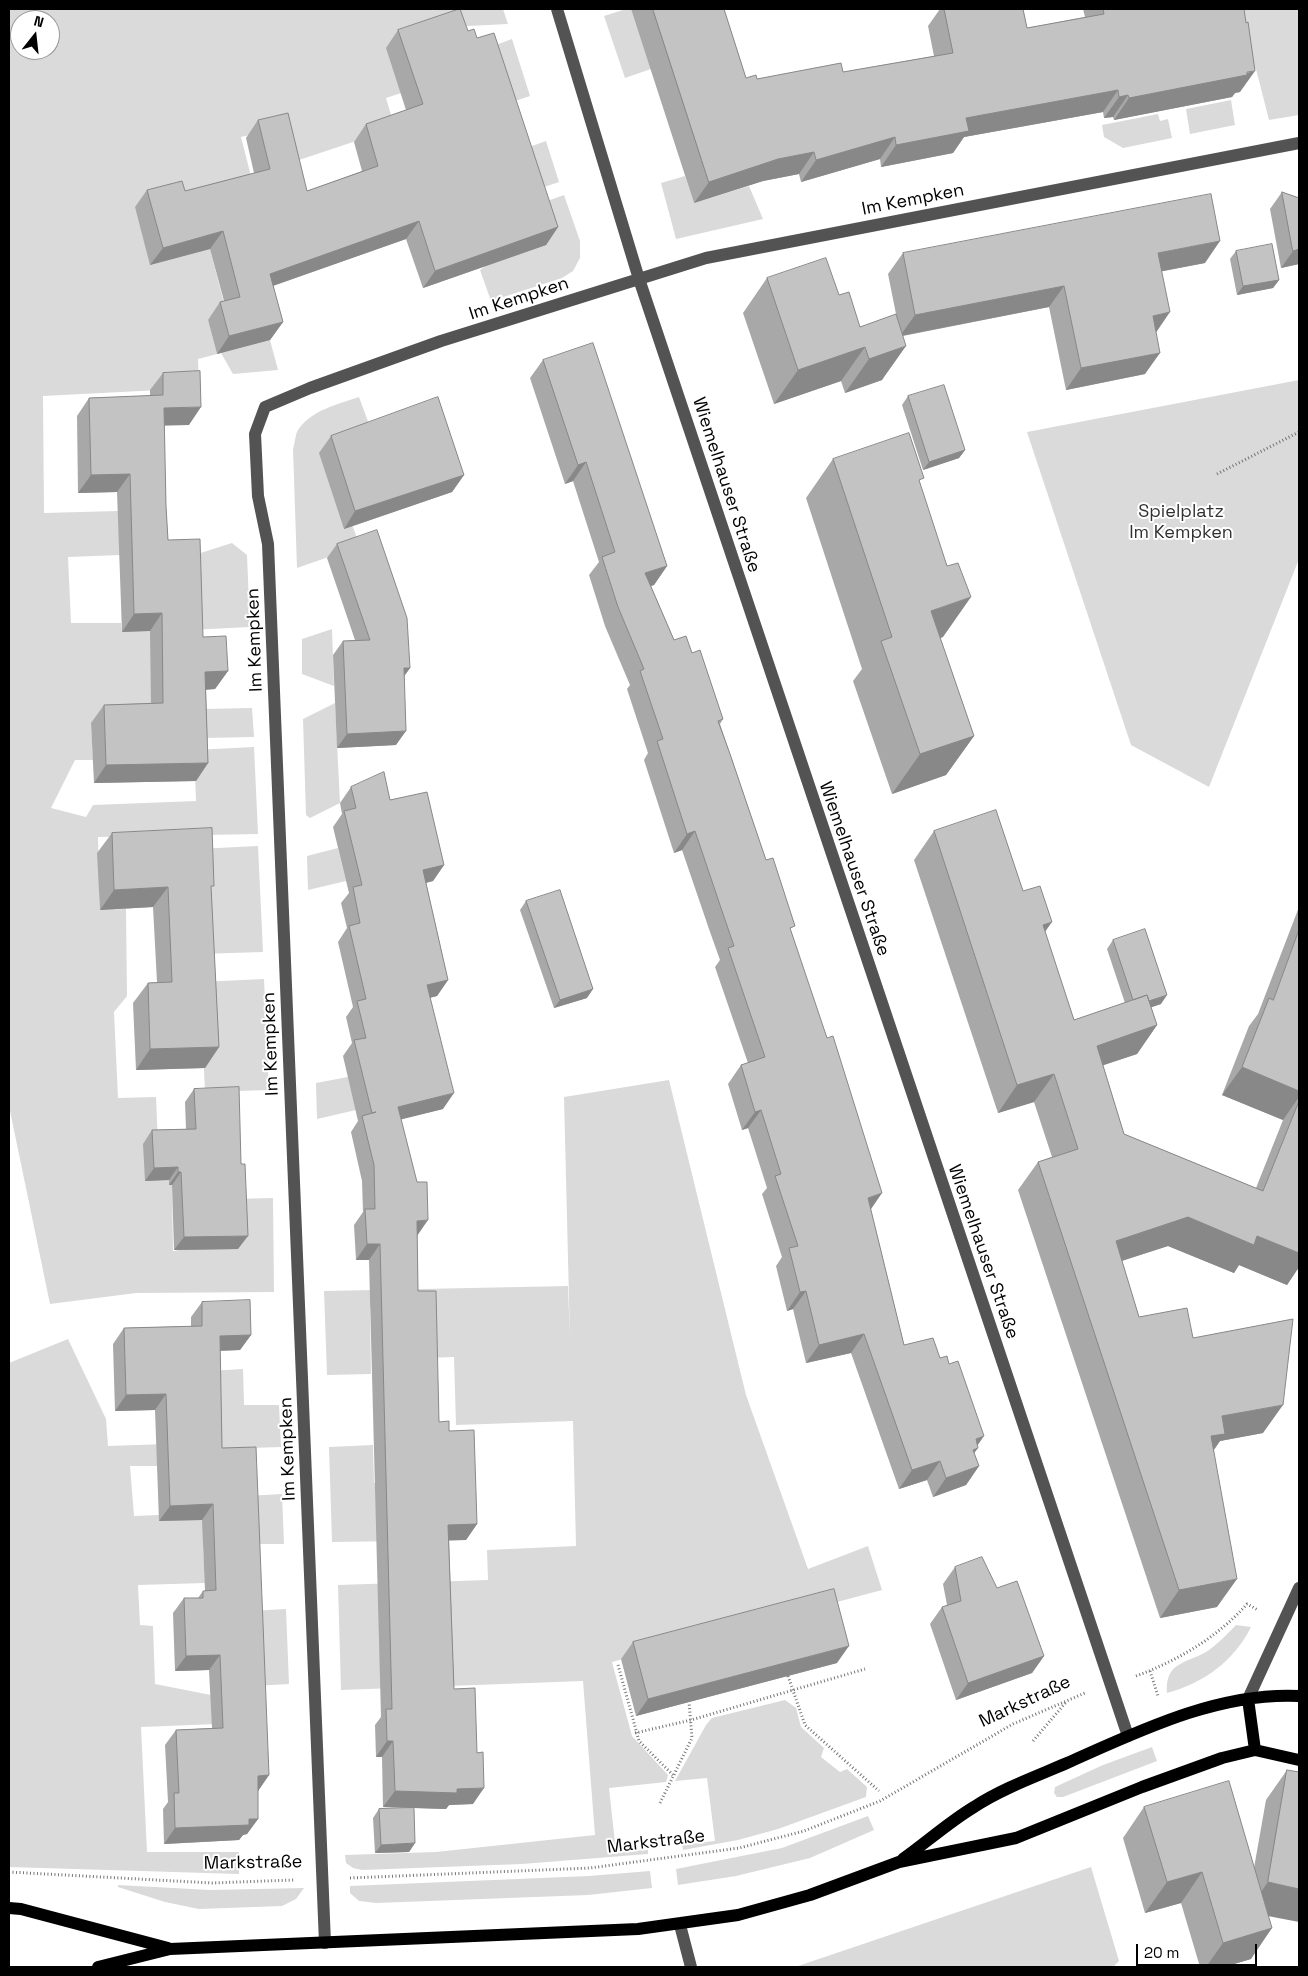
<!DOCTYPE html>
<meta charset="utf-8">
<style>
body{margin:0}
#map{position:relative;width:1308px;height:1976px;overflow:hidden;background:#fff;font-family:"Space Grotesk",sans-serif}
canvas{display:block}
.frame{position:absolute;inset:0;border:10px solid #000;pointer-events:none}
.north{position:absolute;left:10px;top:10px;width:50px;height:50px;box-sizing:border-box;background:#fff;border:1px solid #999;border-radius:50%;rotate:16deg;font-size:14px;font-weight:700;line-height:20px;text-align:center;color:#000}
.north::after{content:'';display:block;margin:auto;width:18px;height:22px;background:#000;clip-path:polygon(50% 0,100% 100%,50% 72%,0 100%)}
.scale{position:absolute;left:1136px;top:1944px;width:121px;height:22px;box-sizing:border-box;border:2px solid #000;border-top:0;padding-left:6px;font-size:15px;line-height:18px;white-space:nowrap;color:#000;-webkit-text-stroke:4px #fff;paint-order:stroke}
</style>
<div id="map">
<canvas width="1308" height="1976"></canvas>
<div class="frame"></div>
<div class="north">N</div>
<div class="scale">20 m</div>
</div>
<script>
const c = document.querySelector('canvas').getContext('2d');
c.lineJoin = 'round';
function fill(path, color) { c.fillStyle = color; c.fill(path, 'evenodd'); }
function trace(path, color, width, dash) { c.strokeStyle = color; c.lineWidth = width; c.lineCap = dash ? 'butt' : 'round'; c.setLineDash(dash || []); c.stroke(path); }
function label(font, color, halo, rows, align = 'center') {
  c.font = font + ' "Space Grotesk",sans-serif'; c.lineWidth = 4; c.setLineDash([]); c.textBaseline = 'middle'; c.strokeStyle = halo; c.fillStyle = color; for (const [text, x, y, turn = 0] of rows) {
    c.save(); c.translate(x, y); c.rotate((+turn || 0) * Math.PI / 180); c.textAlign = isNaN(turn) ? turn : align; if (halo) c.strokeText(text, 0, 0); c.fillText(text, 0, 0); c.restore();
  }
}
const green = new Path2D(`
 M9,9h494l5,15 -60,3 -47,66 -15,5 9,30 -102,34 -10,-35 -42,10 13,51 -104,77 60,-16 17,66 -19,5 9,34 -19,5 1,29 -156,8 1,117 74,-2 2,44 -52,2 3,66h50l1,9 54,-2 -25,91 -60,2 2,37h-18l-24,48 35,9 7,-12 103,-4 -2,-51 60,-3 4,87 -160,3 2,73 26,-1 1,87 -13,16 4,86 38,-1 2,46 -13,38 24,-1v5h3l1,66h3l57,-52 40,-1 1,94 -138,1 -86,11 -41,-198zM20,20h30v30h-30z
 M626,9h5l20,60 -26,9 -21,-62z
 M1227,9h72v106l-30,5 -13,-51 -15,3z
 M512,39l18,57 -30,10 -18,-56z
 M1231,100l4,25 -45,9 -4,-25z
 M1158,114l2,7 8,-2 4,19 -49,10 -19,-11 -2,-12z
 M546,141l13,41 -30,10 -14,-40z
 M685,176l9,27 55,-17 14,33 -87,20 -15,-56z
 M564,195l16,46v17l-7,13 -11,7 -71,23 -11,-31 8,-6 45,-58z
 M270,340l8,30 -45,4 -12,-21z
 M1299,380v179l-90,228 -78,-42 -104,-313z
 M359,397l14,38 -32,60 19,51 -63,22 -4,-119c2,-6 2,-14 5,-19 13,-20 41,-26 61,-33z
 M232,543l15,12 3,72 -61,3 -1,-73z
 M332,629l2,57 -32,-12v-35z
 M335,703l5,100 -30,15 -4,-3 -3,-96z
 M252,708l2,29 -50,1 -1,-29z
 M258,846l5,106 -64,2 -2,-105z
 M338,848l8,33 -38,9 -1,-34z
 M264,979l5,111 -64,2 -5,-110z
 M348,1077l8,33 -39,9 -1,-36z
 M669,1080l77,315 62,174 60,-23 14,44 -270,72 20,74 36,39 -2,7 -57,6 7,64 32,-2v4l-126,10 -160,6 -9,-2 -7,-5 -1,-8 91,-3 159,-17 -12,-154 -242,9 -3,-105 150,-5 -1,-30 89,-4 -3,-125 -117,4 -2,-68 -28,1 -56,-50 1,66 -44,1 -3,-84 244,-5 2,53 -6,-242z
 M68,1339l38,80 2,27 58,-2 44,-73 33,-2 1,36h35l2,42 -124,4v15h-27l4,50 25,-1v6l79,-2 -35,26 2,38 -67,2 2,40 13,1 2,58 61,12 1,28 -76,3 6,125h92v22l-230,-7v-504z
 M373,1445l1,38h3l27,58 -72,1 -3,-95z
 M282,1494l2,50h-26l-11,-48z
 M286,1609l3,75 -36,2 -3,-75z
 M1236,1625l15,2c-17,34 -47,56 -84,66 -2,-31 18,-29 39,-41 11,-7 21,-18 30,-27z
 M785,1700l11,8 5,19 23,21 -3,9 19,15 7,-3 20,18 -1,10 -88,32 -40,11 -55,10 -1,-5 33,-4 -8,-63 -32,3 31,-56 6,-7z
 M1152,1747l5,14 -94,36h-6l-3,-4 1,-6 48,-22z
 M868,1816l6,14 -64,28 -74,18 -58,9 -2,-16 106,-21z
 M1091,1867l28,94 -6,6h-318z
 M650,1871l2,17 -64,7 -212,8 -17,-2 -9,-8v-7l239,-10z
 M118,1885l92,5 94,-2 -8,11 -14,7 -83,3 -34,-7 -47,-15z`);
const path = new Path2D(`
 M1217,474l82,-42
 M618,1665l21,76 34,34
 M1150,1671l8,25
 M788,1676l17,49 74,66
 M1136,1676c41,-15 82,-39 111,-72l11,6
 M635,1733l56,-13 174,-51
 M1033,1741l34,-40
 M660,1803l32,-65 -3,-36
 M9,1872l203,11 82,-3
 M350,1878l240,-10 149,-20 65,-17 76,-30 133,-77 72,-31`);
const minor = new Path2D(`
 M557,9l82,270 489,1457
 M1248,1699l51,-111
 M680,1925l11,42
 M325,1943l-57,-1399 -10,-48 -3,-62 10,-27 45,-19 131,-47 265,-83 593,-115`);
const major = new Path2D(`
 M1248,1699l7,51
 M903,1859c24,-17 46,-37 71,-52 27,-18 63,-31 93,-44 72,-32 151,-71 232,-67
 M9,1908l12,1 147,39
 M98,1967l72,-18 468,-20 100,-14 72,-20 89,-33 117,-24 126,-51 80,-29 33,-8 44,10`);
const wall = new Path2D(`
 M631,9h93l22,69 11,1 86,-7 91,-16 -6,-30 12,-17h83l4,19 58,-11 -2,-8h161l-4,83 -5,1 -3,4 -118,23 -1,-3 -9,1 -1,-6 -139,25 -11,16 -72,14 -1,-8 -79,23 -2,-8 -36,7 -69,22z
 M398,30l70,1 9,7 81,189 -12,18 -123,43 -17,-49 -133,47 10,36 -13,18 -53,14 -9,-34 12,-18 4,-1 -14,-52 -60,16 -15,-58 12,-17 38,1 69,-18 -8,-35 12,-18 49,71 55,-20 -8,-29 12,-18 40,-14 -20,-62z
 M1282,192l17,6v66l-18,4 -11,-59z
 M1236,251l43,29 -6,8 -36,7 -7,-36z
 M903,253l302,10 -43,8 -6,61 -11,42 -79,16 -17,-83 -146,29 -21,44 -37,13 -4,-12 -67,23 -31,-91 24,-35 72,17 21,32 37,-8 -9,-45z
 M543,360l124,206 -13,19 -3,1 23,54 18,13 31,66 -3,5 46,136 25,71 80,279 33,135 36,13 38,87 -4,8 5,13 -13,19 -33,12 -6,-17 -28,9 -48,-136 -45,10 -13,-54 -6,2 -11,-45 6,-9 -20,-63 5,-6 -19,-60 -6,2 -14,-46 13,-19 7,-2 -33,-96 5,-7 -11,-31 -27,-79 -8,3 -30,-93 4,-7 -21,-64 3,-4 -25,-59 -16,-51 10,-13 -26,-81 -8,3 -35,-106z
 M163,373l26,52h-25l2,81 2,34 35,97 25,34 -13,18 -9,1 2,73 -12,18 -102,2 -3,-60 13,-18 47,-2 -1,-72 -28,1 -5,-140 -39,1 -1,-77 12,-18 61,-2v-6z
 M908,396l57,54 -6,8 -36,12 -21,-65z
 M331,436l133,39 -12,17 -108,37 -25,-76z
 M833,459l87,25 23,153 -3,1 34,98 -28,39 -54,19 -39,-113 9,-12 -56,-171z
 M337,544l73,124 -6,8 -8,69 -59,3 -4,-93 10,-14 12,-1 -28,-82z
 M351,787l39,13 54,65 -11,16 -7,2 22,97 -11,16 -7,2 13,111 -42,10 16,116 1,56 21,131 10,9 28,93 -11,16h-17l5,149 19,115 -24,1 -3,4 -63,-2 -1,-50h-6l-1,-32 6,-8 -12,-457h-13l-2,-35 9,-13 -1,-31 -11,-49 7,-11 -15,-65 9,-13 -6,-26 7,-10 -15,-65 9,-14 -6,-25 8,-10 -16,-66 9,-13 -2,-11z
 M934,831l89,60 22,41 29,88 51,-17 -18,-54 6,-9 48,64 -10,3 6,18 -20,29 -34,11 21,69 132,54 27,-68 -61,-25 27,-69 9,-12 41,-107v360l-12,18 -48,-20 -5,8 -66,-27 -46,15 17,56 54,21 70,95 -43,8 -6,9 3,157 -57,11 -142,-428 20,-28 14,-5 -18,-55 -36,11 -84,-253z
 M112,833l99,57 8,157 -14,21 -69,2 -3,-67 15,-20 9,-1 -4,-75 -53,3 -3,-57z
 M526,901l61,97 -33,10 -34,-98z
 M194,1089l44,160 -64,1 -2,-65h-3v-5l-24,1 -2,-37 9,-14 34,-1 -1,-27z
 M202,1302l49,33 -11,15 -20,1 2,97 47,327 -11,16v28l-11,15 -4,1 -4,5 -75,4 -1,-35 5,-7 -3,-57 11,-15 36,-2 -3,-58 -34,1 -2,-58 11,-15h14l5,-7h2l-3,-71 -43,1 -4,-111 -40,1 -2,-67 11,-16 67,-2v-9z
 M955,1567l42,21 47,68 -12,17 -76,27 -26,-76 12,-17 5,-2 -4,-21z
 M633,1642l204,21 -201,53 -15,-57z
 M1287,1770l-18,146 -18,43 -27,8h-24l-19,-64 -36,10 -22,-75 21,-31 110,61 12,-68z
 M379,1809l36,34 -6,9 -34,1 -2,-35z`);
const shadedWall = new Path2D(`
 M1255,71l-15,21 -5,1 -3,4 -118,23 15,-22z
 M1118,90l-15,22 -139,25 -11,16 -72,14 15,-22 70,-27z
 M1128,95l-15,22 -9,1 15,-21z
 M895,137l-15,22 -79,23 15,-22z
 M814,152l-15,22 -36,7 -69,22 15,-21 69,-23z
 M419,221l-13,18 -148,52 12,-17z
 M558,227l-12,18 -123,43 12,-17z
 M223,231l-13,18 -60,16 13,-17z
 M1220,241l-15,22 -62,12 15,-22z
 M1299,249v15l-18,4 12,-17z
 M1279,280l-6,8 -36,7 6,-9z
 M1064,286l-15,21 -149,29 15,-21z
 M1170,312l-15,22 -2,-18z
 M283,322l-13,18 -53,14 12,-18z
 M906,346l-24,34 -37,13 24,-34z
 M865,347l-24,34 -67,23 24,-34z
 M1160,353l-15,21 -79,16 15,-22z
 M201,407l-12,18 -38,1 13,-18z
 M965,450l-6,8 -36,12 6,-8z
 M586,462l-13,19 -8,3 13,-19z
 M130,474l-13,18 -39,1 13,-18z
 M464,475l-12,17 -108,37 11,-18z
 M667,566l-13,19 -22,7 13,-19z
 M971,597l-28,40 -39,14 27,-40z
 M162,613l-12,18 -28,1 12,-18z
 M404,668h6l-10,14z
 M228,671l-13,18 -22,1 12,-18z
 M406,731l-10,14 -59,3 10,-14z
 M974,736l-28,39 -54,19 28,-40z
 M208,763l-12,18 -102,2 12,-18z
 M695,831l-13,19 -8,3 13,-19z
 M444,865l-11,16 -21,5 11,-16z
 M168,887l-15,20 -53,3 14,-20z
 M1052,922l-20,28 11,-25z
 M448,980l-11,16 -21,5 11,-16z
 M593,989l-6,9 -33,10 6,-8z
 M1167,995l-6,9 -32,11 6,-9z
 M1157,1025l-20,29 -60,20 20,-28z
 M219,1047l-14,21 -69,2 14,-21z
 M1242,1067l57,24v6l-16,23 -61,-25z
 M1054,1074l-20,28 -36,11 19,-28z
 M454,1093l-11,16 -56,14 11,-16z
 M761,1110l-13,18 -6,2 13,-18z
 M178,1167l-9,13 -24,1 9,-13z
 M178,1172h3l-9,13h-3z
 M882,1193l-13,19 -1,-14z
 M1188,1217l69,19 42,17v14l-12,18 -48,-20 -5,8 -66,-27 -72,23 20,-28z
 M428,1220l-11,16v-15z
 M248,1236l-10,13 -64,1 10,-13z
 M367,1244h13l-11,16h-13z
 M806,1291l-13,18 -6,2 13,-19z
 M864,1334l-13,19 -45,10 13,-18z
 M251,1335l-11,15 -31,1 11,-15z
 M166,1394l-11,16 -40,1 11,-16z
 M1283,1405l-20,28 -43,8 -15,21 -14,3 31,-49z
 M984,1436l-9,13 3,-1 -13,18 11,-27z
 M940,1461l-13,19 -28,9 13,-19z
 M979,1466l-13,19 -33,12 13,-19z
 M213,1504l-11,16 -43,1 11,-15z
 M477,1524l-11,16 -29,1 11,-16z
 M1237,1579l-20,28 -57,11 19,-28z
 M849,1646l-12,17 -201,53 12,-17z
 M220,1655l-11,15 -34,1 11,-15z
 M1044,1656l-12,17 -76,27 12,-17z
 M387,1741h6l-11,16h-6z
 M269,1775l-11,16h-11l11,-15z
 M484,1788l-11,16 -24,1 -3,4 -63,-2 12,-16z
 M249,1819h9l-11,15 -4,1 -4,5 -75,4 11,-16z
 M415,1843l-6,9 -34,1 6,-8z
 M1202,1872l-21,31 -36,10 22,-31z
 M1268,1882l31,7v33l-52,-10z
 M1272,1928l-21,31 -27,8h-18l17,-24z`);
const building = new Path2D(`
 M460,9l8,22 6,-2 3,9 17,-5 64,194 -123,44 -16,-50 -149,53 13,48 -54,14 -9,-34 20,-5 -17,-66 -60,17 -16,-58 35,-9 3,10 85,-22 -12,-49 30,-7 19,78 71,-25 -12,-42 57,-20 -25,-74z
 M653,9h71l22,69 10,-3 1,4 84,-16 2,9 110,-19 -9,-44h79l4,19 77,-14 -1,-5h141l2,14 2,-1 7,49 -8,1v3l-118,23 -1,-3 -9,2 -1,-7 -152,28 3,13 -73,14 -1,-8 -79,23 -2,-8 -36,7 -69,23z
 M1282,192l17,6v51l-6,2z
 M1211,194l9,47 -62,12 12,59 -17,4 7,37 -79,15 -17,-82 -149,29 -12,-62z
 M1272,244l7,36 -36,6 -7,-35z
 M826,258l13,37 10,-3 11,35 36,-13 10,32 -37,13 -4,-12 -67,23 -31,-92z
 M593,343l74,223 -22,7 29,67 12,-4 6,17 8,-3 23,69 -5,2 12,33 36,106 7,-2 22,68 -5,2 37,110 6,-2 49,157 -14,5 36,147 29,-7 7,20 7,-2 2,8 9,-3 26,75 -8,3 2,9 -5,2 6,16 -33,12 -6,-17 -28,9 -48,-136 -45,11 -13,-54 -6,1 -11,-44 9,-2 -23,-70 6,-2 -20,-64 -6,2 -14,-47 24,-8 -37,-109 6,-2 -12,-35 -27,-80 -8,3 -30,-93 6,-2 -23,-68 4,-2 -26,-62 -16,-50 13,-5 -29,-90 -8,3 -35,-105z
 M200,371l1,36 -37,1 2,98 2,34 32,-1 3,98 23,-1 2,35 -23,1 3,91 -102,2 -2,-60 59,-2 -1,-90 -28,1 -4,-140 -39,1 -2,-77 74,-3v-22z
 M944,385l21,65 -36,12 -21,-66z
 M438,397l26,78 -109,36 -24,-75z
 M909,433l15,45 -5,2 28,86 11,-3 13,34 -40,14 43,125 -54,18 -39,-113 11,-4 -59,-178z
 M377,530l30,88 3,50h-6l2,63 -59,3 -4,-93 27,-1 -33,-96z
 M384,772l6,28 37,-8 17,73 -21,5 25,110 -21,5 27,108 -56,14 19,75h10l1,38 -11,1 1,70h18l3,131 10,-1v10l25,-1 3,94 -29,1 6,164 21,-1 2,65 6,-1 1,36 -27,1v4l-62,-2 -2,-50h-6l-1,-32h6l-12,-465h-13l-2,-35h10l-1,-44 -12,-49 14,-4 -4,1 -18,-73 12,-2 -9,-37 9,-2 -17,-73 11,-3 -7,-36 9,-2 -18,-74 12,-3 -5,-21z
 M996,810l27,81 17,-5 12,36 -9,3 31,95 73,-25 10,30 -60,21 27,88 139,57 36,-90v152l-42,-17 -3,9 -66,-28 -72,24 23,76 48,-9 6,30 100,-19 -10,86 -61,11 3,18 -14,2 26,143 -58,11 -141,-428 40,-13 -24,-75 -37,11 -83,-254z
 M212,828l2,58h-3l8,161 -69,2 -2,-66 24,-1 -4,-95 -54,3 -2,-57z
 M560,890l33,99 -33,11 -34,-99z
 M1145,929l22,66 -18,6 -2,-6 -14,5 -20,-60z
 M1299,930v161l-57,-24 27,-69 4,2z
 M239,1087l2,77h4l3,72 -64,1 -3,-65h-3v-5l-24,1 -2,-38 44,-1 -2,-40z
 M250,1300l1,35 -31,1 2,112 34,-1 13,328 -11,1v43h-9v6l-74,3 -1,-35h5l-3,-63 47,-2 -3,-73 -34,1 -2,-58h19v-7l13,-1 -3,-86 -43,2 -4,-112 -40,1 -2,-67 78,-2v-24z
 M982,1557l15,31 20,-7 27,75 -76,27 -26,-76 19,-6 -6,-34z
 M834,1589l15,57 -201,53 -15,-57z
 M1287,1770l12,2v117l-31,-7z
 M1229,1781l43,147 -49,15 -21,-71 -35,10 -23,-75z
 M414,1808l1,35 -34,2 -2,-36z`);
const streetNames = [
 ["Im Kempken",913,200,-11],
 ["Im Kempken",519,299,-18],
 ["Wiemelhauser Straße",726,485,72],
 ["Im Kempken",255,640,-92],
 ["Wiemelhauser Straße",854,869,71],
 ["Im Kempken",271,1044,-92],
 ["Wiemelhauser Straße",983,1252,71],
 ["Im Kempken",288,1449,-92],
 ["Markstraße",1025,1702,-25],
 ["Markstraße",656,1842,-7],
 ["Markstraße",253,1863,-1]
];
const parkNames = [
 ["Spielplatz",1181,512],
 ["Im Kempken",1181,533]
];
fill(green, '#dadada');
trace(path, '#757575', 3, [1, 2.5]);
trace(minor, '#535353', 12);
trace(major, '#000', 12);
fill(wall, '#a8a8a8');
fill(shadedWall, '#888');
fill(building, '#c3c3c3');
trace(building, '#888', 1);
label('18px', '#000', '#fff', streetNames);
label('18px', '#313131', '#fff', parkNames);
</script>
